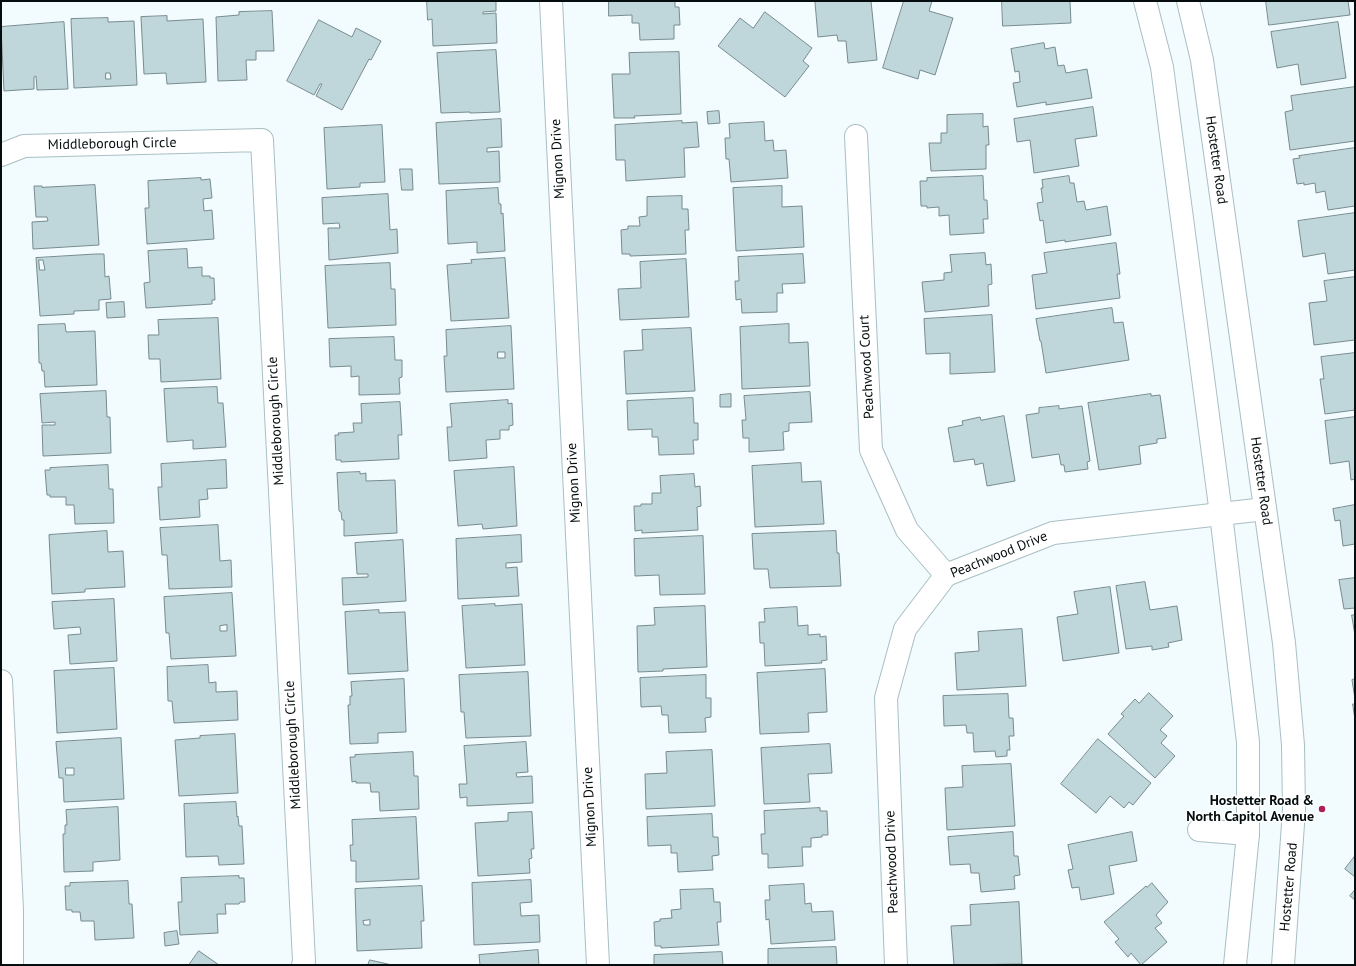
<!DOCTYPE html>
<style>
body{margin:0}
#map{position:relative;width:1356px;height:966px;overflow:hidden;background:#f2fbfd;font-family:"PT Sans",sans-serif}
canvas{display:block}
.frame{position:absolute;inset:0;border:2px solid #060d0f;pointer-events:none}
</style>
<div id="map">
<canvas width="1356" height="966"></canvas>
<div class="frame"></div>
</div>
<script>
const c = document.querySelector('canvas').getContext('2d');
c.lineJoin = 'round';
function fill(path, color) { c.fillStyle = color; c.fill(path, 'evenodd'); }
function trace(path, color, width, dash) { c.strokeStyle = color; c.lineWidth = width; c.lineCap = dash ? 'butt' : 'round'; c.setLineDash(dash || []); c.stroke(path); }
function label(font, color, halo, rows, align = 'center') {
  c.font = font + ' "PT Sans",sans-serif'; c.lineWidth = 3; c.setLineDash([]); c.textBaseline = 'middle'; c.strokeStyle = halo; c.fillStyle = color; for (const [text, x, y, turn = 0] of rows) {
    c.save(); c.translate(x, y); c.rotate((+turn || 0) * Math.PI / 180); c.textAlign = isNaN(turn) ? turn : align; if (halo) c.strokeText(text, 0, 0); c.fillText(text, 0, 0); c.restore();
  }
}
const building = new Path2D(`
 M427,1h69v10l-13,1v2l13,-1 1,30 -64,3 -1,-27 -4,1z
 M609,1h66v6h4l1,18h-6v14l-34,1 -1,-17h-7v-8l-23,1z
 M824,1h47l6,59 -29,3 -2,-22h-8l-1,-6 -19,2 -3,-35z
 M904,1h28l-3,10 24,7 -18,57 -15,-5 -2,9 -35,-11z
 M1002,1h68l1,22 -68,3z
 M1266,1h82l2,14 -81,10z
 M272,11l2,40h-18v9h-10l1,20 -29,1 -2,-64 23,-2v-3z
 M765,12l47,36 -9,13 6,5 -24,31 -67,-51 22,-28 13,10z
 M167,16v5l36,-2 3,63 -39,2 -1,-11 -22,1 -3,-57z
 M108,18v4l26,-1 3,64 -63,3 -3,-69zM106,73h4l1,6h-5z
 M319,20l33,17 4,-9 25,13 -10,19 -2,-1 -27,51 -26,-14 6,-12h-2l-6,11 -27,-14z
 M64,22l4,67 -31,1 -1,-14 -2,1v12l-30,2 -3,-64z
 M1338,22l8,56 -45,7 -3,-21 -21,4 -6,-36z
 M1044,43l1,6 10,-2 3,19 6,-1 2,8 21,-4 5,29 -46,7v-3l-29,5 -4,-24 7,-1 -1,-11 -4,1 -4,-23z
 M496,50l4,62 -30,1v-1l-29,1 -4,-60z
 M679,52l2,62 -47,2 1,2h-21l-2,-44h18l-1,-21z
 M1355,87v54l-65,9 -5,-38 8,-2 -2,-14z
 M1093,107l4,29 -22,3 4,27 -45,7 -4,-33 -13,2 -3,-23z
 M719,111l1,12 -12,1 -1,-12z
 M983,114v13l5,-1 1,19h-3v24l-55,2 -2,-28h12v-10h6v-18z
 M501,119l1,28 -15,1v4l12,-1 1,31 -61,2 -3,-61z
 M682,121v2l15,-1 2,25 -15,1 1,29 -59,4 -1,-21h-9l-1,-35z
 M764,122l1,19 8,-1 1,11 12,-1 2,28 -57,4 -2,-23h-3l-1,-21h5l-1,-14z
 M382,125l3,57 -25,1v4l-33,2 -3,-61z
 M1355,148v58l-27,4 -3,-19 -9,2 -1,-10 -11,2v-2l-7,1 -4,-25 7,-1 -1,-2z
 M400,169h12l1,21h-11z
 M983,176l1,24h3l1,19h-5l1,14 -34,2 -1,-20 -10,1v-9l-12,1v-2h-6l-1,-25h7v-3z
 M1069,176l1,7h4l3,19 7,-1 2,9 21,-4 4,29 -46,7v-2l-19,3 -3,-23 -3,1 -3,-18 6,-1 -2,-14h2l-1,-8z
 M201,178v2l9,-1 2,19 -9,1 1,12 8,-1 2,29 -67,5 -2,-36h4l-1,-27z
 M95,185l4,60 -66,4 -1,-27 16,-1 -1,-4h-11l-2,-31h8v1z
 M782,186v21l20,-1 2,41 -68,4 -3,-63z
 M498,188l1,16h2v10l2,-1 2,38 -28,2v-11l-29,2 -2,-53z
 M388,194l2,36 7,-1 1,24 -69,7 -1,-32h12l-1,-5 -16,1 -1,-26z
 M682,196v13h6l1,21h-4l1,24 -56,2v-2h-8l-1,-24 7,-1v-3h12l-1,-9 8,-1v-19z
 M1355,213v57l-27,4 -3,-21 -22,4 -5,-36z
 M1116,243l4,31h-3l3,24 -84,11 -4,-34 15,-2 -3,-20z
 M187,249l1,19 14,-1v9h8v2h4l1,22h-3v4l-66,4 -2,-25 6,-1 -2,-31z
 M985,253l1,12 5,-1 1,20 -4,1 1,21 -64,6 -3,-30 22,-2v-7l8,-1 -2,-17z
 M96,254h8l1,23 4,-1 2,23 -12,1v10l-25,1v3l-34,2 -4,-58zM39,260h4l2,10h-5z
 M803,254l2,29 -23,1 1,9h-6v19l-35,1 -1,-14 -5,1 -1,-19h4l-1,-24z
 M505,258l4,60 -58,3 -4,-56 25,-2 -1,-3z
 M686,259l3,58 -69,3 -2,-31 23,-1 -1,-26z
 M390,263l1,26h4l1,36 -68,3 -3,-62z
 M1355,277v63l-41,5 -5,-42 18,-2 -3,-20z
 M124,302l1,15 -18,1 -1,-15z
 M1112,308l2,15 9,-1 6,38 -83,13 -5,-32h-1l-4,-22z
 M992,315l3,57 -45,2v-21l-24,1 -2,-35z
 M218,318l3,61 -60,3 -1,-23h-11l-1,-24h11l-1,-15z
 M65,324l1,8 29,-1 2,54 -52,2 -1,-16h-2l-1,-8h-2l-1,-38z
 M789,324v19l19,-1 2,44 -68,3 -2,-62z
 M511,326l3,63 -68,3 -2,-36h3l-1,-26zM498,352h7v6h-7z
 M691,328l4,63 -69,3 -2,-43 19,-1 -1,-20z
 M394,337l1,23h7v17l-3,1 1,16 -41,1v-19l-8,1v-11l-21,1 -1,-28z
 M1355,353v57l-30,4 -5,-35h4l-3,-22z
 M217,387l1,16h5l3,44 -33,2v-9l-26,2 -3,-53z
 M106,391l1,26h3l1,36 -68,3 -1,-31h13v-3l-13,1 -2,-29z
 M810,392l2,30 -23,1v8l-6,1 1,18 -35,2v-14h-6l-1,-18h4l-2,-24z
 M731,394v13h-11v-12z
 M1151,394v2l9,-1 6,43 -9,1v4l-18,3 2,18 -42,6 -11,-67z
 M693,398l1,25h4v17h-5l1,14 -35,1 -1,-18h-6v-8l-24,1 -1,-29z
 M508,400v4l4,-1 1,22 -4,1v4h-9v9l-14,1 1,18 -38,3 -2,-34h5l-2,-23z
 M400,402l2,33h-4l1,24 -58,3v-2h-5l-1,-25h4l-1,-2 16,-1 -1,-9h9l-1,-19z
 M1059,406v3l23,-3 8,55 -3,1 1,7 -23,3 -1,-7h-3l-2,-11 -27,4 -6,-43 13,-2v-5z
 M1004,416l11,65 -28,5 -4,-23 -8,2 -1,-6 -20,3 -6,-34 15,-3 -1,-4 18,-4 1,3z
 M1355,417v62l-4,1 -2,-19 -19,3 -5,-43z
 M226,460l1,28 -20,1 1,10 -9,1 1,17 -40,3 -2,-33h4l-1,-23z
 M801,463l1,19 19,-1 3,43 -69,3 -3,-61z
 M108,465l1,24h4l1,34 -39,1 -1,-19h-8v-8h-16v-2h-3l-2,-25h5v-2z
 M514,467l3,59 -34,3 -1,-5 -24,2 -4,-55z
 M360,472v2l6,-1v8l29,-1 2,53 -53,3v-16h-2l-1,-8 -2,-1 -2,-38z
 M694,474l1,13 5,-1 1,20 -4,1 1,23 -56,3v-3l-7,1 -1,-25h7v-2h11v-11h9l-1,-17z
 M1355,505v39l-12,2 -3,-26 -5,1 -2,-12z
 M218,525l2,36 11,-1 1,27 -63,2 -2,-34h-5l-2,-27z
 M107,531l1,21 15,-1 2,36 -40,2v3l-33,2 -3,-59z
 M836,531l1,22h2l2,33 -71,2 -2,-19h-14l-2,-35z
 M521,535l1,27 -16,1v5l11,-1 2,29 -61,3 -2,-60z
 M703,536l2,58 -45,1 -1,-20 -24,1 -1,-37z
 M403,540l3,61 -63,4 -1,-27 26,-1v-3h-11l-2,-31z
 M1355,578v30l-11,1 -5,-29z
 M1145,582l5,28 27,-4 5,34 -14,3 1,4 -17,3v-4l-26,3 -10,-63z
 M1110,587l9,66 -56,8 -6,-44 21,-3 -4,-22z
 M232,593l4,63 -65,3 -2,-26h-3l-2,-36zM227,625v6h-7v-5z
 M114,599l3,62 -47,3 -2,-29 13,-1 -1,-7 -26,2 -2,-27z
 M495,604v2l27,-2 3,61 -59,3 -4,-62z
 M705,606l2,61 -44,2v2l-25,1 -1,-46 18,-1 -1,-17z
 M797,607l1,19 10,-1v10l12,-1v3l6,-1 1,24 -6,1 1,2 -57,3 -1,-23h-4l-1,-21h6l-1,-13z
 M379,610v3l26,-1 3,59 -60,3 -3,-62z
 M1352,615h3v20z
 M1022,629l4,57 -69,4 -2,-37 24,-2 -1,-19z
 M208,665l1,18 7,-1v10l21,-1 1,29 -64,3 -2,-22h-4l-1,-34z
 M114,668l3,61 -60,4 -3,-62z
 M825,669l2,43 -19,1 1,19 -49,2 -3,-61z
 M528,672l3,64 -65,2 -2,-26h-3l-2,-37z
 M706,675v23h5v19l-6,1 1,14 -37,1 -1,-18h-6l-1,-9 -20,1 -1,-29z
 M404,679l2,53 -28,1v10l-28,1 -2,-39h2v-9h2l-1,-14z
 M1355,679v20l-3,-19z
 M1149,693l24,23 -13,14 7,6 -6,7 14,13 -20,22 -47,-44 16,-18 -3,-2 14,-15 4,4z
 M1008,694l1,24h4l1,18h-5l1,14h-3v6l-11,1 -1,-6 -21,1 -1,-19h-6l-1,-8 -22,1 -1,-30z
 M1353,704h2v15z
 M235,734l3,59 -59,3 -4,-56 25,-2v-2z
 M121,738l3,61 -60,3 -1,-24h-4l-3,-36zM66,768h8v7h-8z
 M1098,739l53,44 -18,22 -4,-3 -5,6 -14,-12 -14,17 -35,-29z
 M526,742l2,30 -12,1 1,4 15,-1 1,27 -66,3v-9l-7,1 -1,-14h8l-3,-38z
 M830,744l2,29 -24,1 2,28 -46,2 -3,-56z
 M712,750l3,56 -69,3 -1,-35 22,-1 -1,-21z
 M413,752l1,24h4l1,33 -39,2 -1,-19h-8l-1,-9h-14v-2l-4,1 -2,-25h5v-2z
 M1011,764l4,62 -68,4 -2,-42 18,-1 -1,-21z
 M236,802l1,15 1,-1 1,10h3l2,38 -25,1 -1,-9 -32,1 -2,-53z
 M118,807l2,53 -27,2v9l-29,1 -1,-38h2v-9h2l-1,-15z
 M820,808v3h7l1,24h-6v2l-11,1v9h-9l1,19 -35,2v-14h-6l-1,-20h4l-1,-23z
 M532,812l2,37h-3l1,9 -3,1 1,14 -52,3 -3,-53 33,-2v-8z
 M712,814l1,23h5l1,18 -7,1 1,14 -35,2 -1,-19h-6v-8l-23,1 -1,-29z
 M416,817l3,62 -63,3v-21h-5l-1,-16h3l-1,-25z
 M1013,832l1,24h4l2,19 -6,1 1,13 -34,3 -2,-19h-8l-1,-9 -20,1 -2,-28z
 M1132,832l5,29 -28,5 5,28 -33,6 -2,-13 -7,1 -4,-18 5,-1 -5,-24z
 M1355,856v21l-10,-8z
 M239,876v2h5l1,24h-5l-1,2h-14l1,10h-9l1,19 -38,2 -2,-33h4l-1,-24z
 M531,880l1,22 -12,1 1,13 18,-1 1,27 -66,3 -2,-62z
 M128,881l1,23h3l2,34 -39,2 -1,-19h-13l-1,-9h-8v-2h-6l-1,-24h5v-3z
 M1152,883l16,19 -12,13 6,8 -7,5 12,14 -26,23 -10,-12 -3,4 -13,-15 4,-3 -15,-17 42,-36 1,1z
 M804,884l1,20 6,-1 1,9 21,-1 2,29 -64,4 -2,-25 -3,1 -1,-20h5l-1,-14z
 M422,886l2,35h-3l1,27 -65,3 -2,-62zM370,920v5h-6l-1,-4z
 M713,889l1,13h6l1,20h-4l2,23 -58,3v-2h-6l-1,-24 6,-1v-2l12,-1 -1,-8 10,-1 -1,-19z
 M1355,890v10l-5,-4z
 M1019,902l3,62 -68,1 -3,-39 20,-1 -1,-20z
 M177,931l2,13 -14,2 -1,-13z
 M836,947l1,18h-69v-16z
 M538,950l1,15h-59l-1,-10z
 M199,951l20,14h-30z
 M722,952l1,13h-69v-10z
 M370,960l22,5h-24z`);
const minor = new Path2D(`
 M551,1l47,964
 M856,136l15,314 36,80 39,45
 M1,155l23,-9 238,-6 42,821 -1,4
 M1,681l11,229v55
 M1199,830l49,4
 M896,965l-10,-267 19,-69 41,-54 107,-42 212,-24`);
const secondary = new Path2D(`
 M1145,1l17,66 59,447 27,228v92l-13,131
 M1188,1l14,59 82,583 9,102 1,65 -11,155`);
const markers = [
 [1322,809,4,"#ad1f5a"]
];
const streetNames = [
 ["Middleborough Circle",112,144,-1],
 ["Mignon Drive",558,159,-93],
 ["Hostetter Road",1216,160,82],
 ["Peachwood Court",867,367,-93],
 ["Middleborough Circle",276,421,-93],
 ["Hostetter Road",1261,481,82],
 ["Mignon Drive",574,483,-93],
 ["Peachwood Drive",999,555,-22],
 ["Middleborough Circle",293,745,-93],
 ["Mignon Drive",590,807,-93],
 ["Peachwood Drive",892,862,-92],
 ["Hostetter Road",1289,887,-85]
];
const poiNames = [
 ["Hostetter Road &",1314,801],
 ["North Capitol Avenue",1314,817]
];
fill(building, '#bfd6db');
trace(building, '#778c90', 1);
trace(minor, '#a9bfc4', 24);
trace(secondary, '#a9bfc4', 24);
trace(minor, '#fff', 22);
trace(secondary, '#fff', 22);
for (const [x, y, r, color] of markers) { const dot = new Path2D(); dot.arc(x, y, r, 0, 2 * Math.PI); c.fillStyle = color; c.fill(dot); trace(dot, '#fff', 1.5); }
label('14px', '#060d0f', '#fff', streetNames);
label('bold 14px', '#060d0f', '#fff', poiNames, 'right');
</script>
